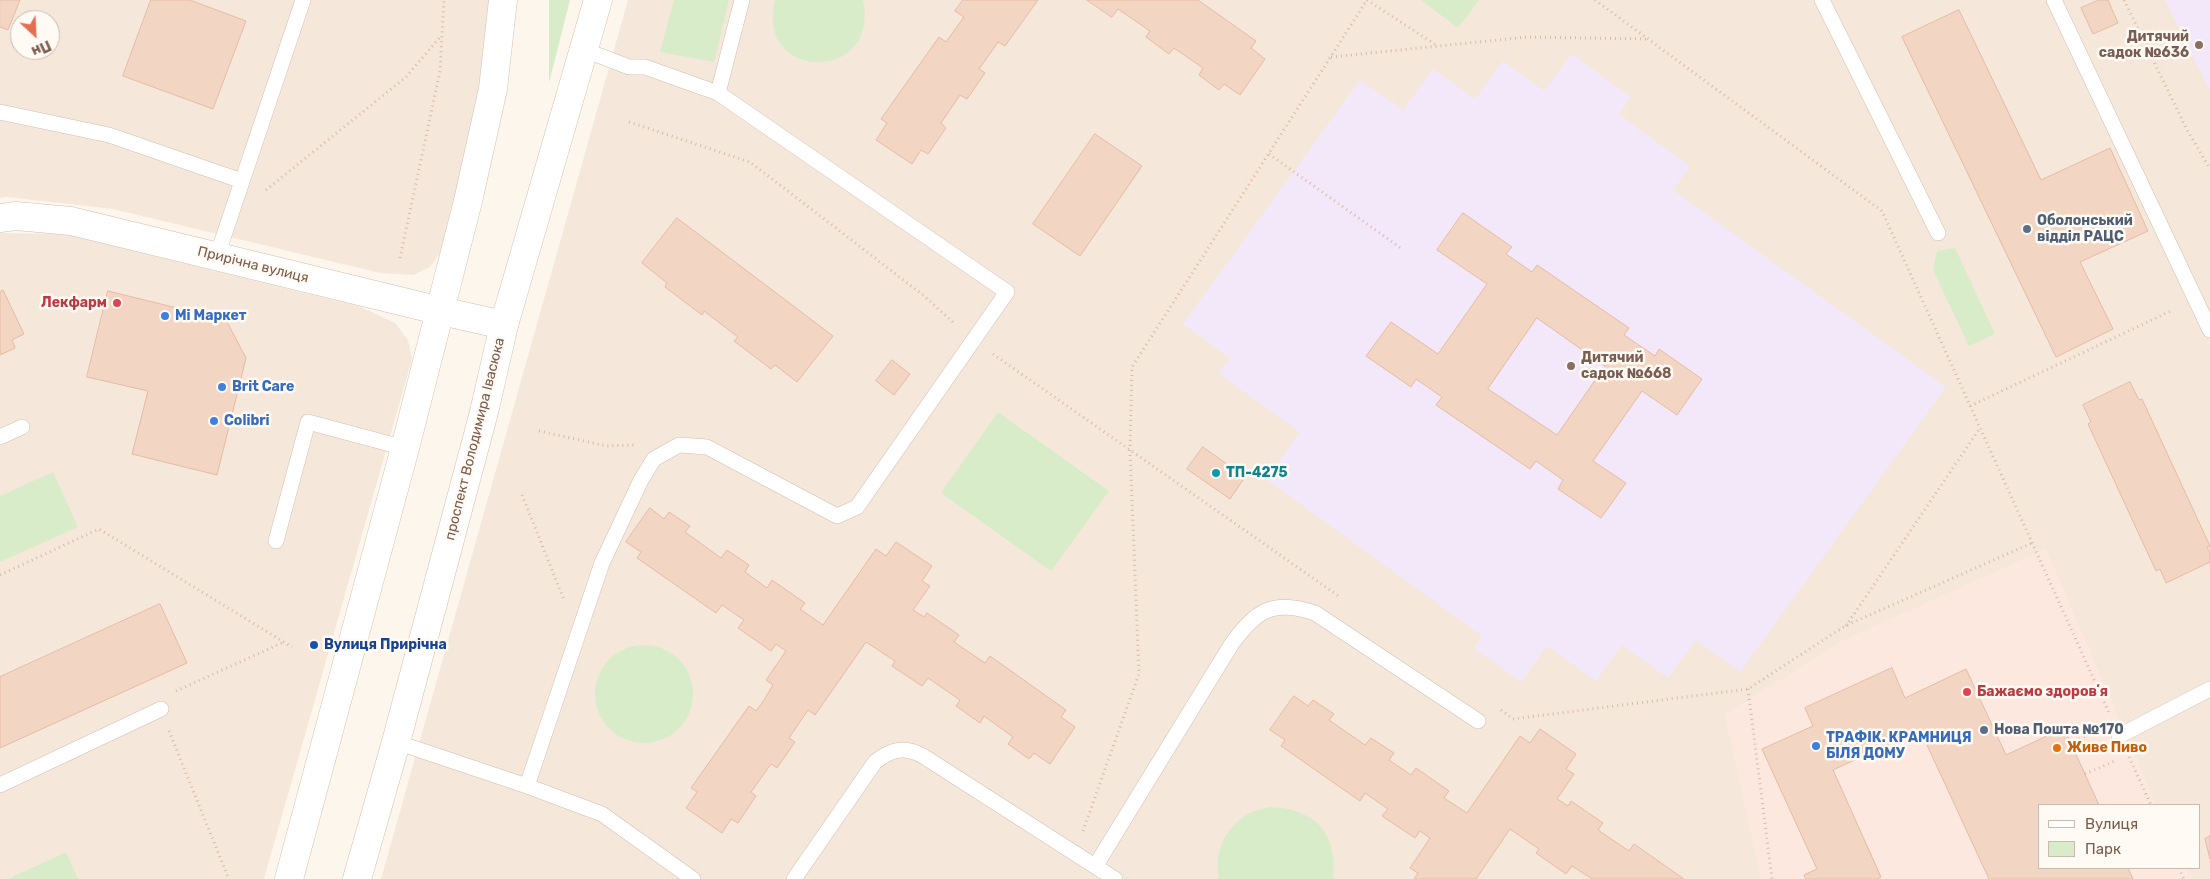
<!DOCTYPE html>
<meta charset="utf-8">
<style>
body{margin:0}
#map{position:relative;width:2210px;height:879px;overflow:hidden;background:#fdf6ec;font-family:Rubik,sans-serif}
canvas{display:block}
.legend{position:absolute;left:2038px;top:804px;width:162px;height:65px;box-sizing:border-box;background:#fffaf3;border:1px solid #cabbb1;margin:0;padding:6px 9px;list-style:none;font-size:15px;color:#7a5c4d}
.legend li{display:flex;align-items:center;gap:10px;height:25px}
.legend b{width:25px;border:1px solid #cabbb1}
.north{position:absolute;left:10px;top:10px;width:50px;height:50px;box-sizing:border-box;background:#fffaf3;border:1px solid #cabbb1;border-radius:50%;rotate:155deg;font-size:14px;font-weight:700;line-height:20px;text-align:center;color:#7a5c4d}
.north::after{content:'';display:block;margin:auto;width:18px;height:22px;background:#e76f51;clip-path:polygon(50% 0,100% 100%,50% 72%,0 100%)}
</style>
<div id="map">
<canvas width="2210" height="879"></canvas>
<ul class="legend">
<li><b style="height:6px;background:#fff"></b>Вулиця</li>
<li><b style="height:14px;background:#d8ecc9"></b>Парк</li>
</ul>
<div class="north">Пн</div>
</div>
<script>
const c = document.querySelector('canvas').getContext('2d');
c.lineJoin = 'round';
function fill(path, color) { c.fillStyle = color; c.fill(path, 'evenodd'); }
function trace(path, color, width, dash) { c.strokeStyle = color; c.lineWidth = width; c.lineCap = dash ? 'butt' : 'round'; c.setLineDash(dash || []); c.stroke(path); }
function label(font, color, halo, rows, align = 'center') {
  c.font = font + ' Rubik,sans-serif'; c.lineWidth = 5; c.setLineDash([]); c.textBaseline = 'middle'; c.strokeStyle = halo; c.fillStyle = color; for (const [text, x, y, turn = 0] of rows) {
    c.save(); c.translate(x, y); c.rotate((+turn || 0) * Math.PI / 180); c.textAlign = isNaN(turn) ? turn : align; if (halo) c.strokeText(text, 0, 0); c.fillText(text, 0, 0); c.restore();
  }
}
const residential = new Path2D(`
 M0,0h489l-7,86 -40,164 -12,17 -17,8 -33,-2 -267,-64 -106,-12 -7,1zM20,20h30v30h-30z
 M628,0h1582v879h-1829zM2039,805h160v63h-160z
 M0,233l65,1 296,73 34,16 13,17 4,19 -148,520h-264z`);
const commercial = new Path2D(`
 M2046,549l110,256h-117v63h146l6,11h-430l-36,-164 117,-74z`);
const education = new Path2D(`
 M2165,0h45v91z
 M1572,54l59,43 -13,17 72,52 -17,24 273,197 -206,285 -44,-32 -28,38 -46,-33 -26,36 -49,-35 -26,36 -47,-34 8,-12 -216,-157 34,-47 -81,-58 11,-16 -47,-34 177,-244 43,30 30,-41 42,30 28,-38 41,30z`);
const green = new Path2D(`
 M549,0h21l-21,83z
 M674,0h55l-15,62 -54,-10z
 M775,0h88c18,84 -109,82 -88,0z
 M1421,0h58l-21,28z
 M1955,248l40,86 -26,12 -36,-76 4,-19z
 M998,412l111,79 -58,80 -110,-78z
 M53,472l25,55 -78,35v-66z
 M595 694a49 49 0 1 1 98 0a49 49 0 1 1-98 0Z
 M1269,807c46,1 69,26 64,72h-114c-6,-26 7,-54 31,-66 6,-3 13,-4 19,-6z
 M66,852l12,27h-70z`);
const building = new Path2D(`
 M0,0h20l-12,30 -8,-3z
 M151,0h39l56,21 -33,88 -90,-33z
 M963,0h75l-33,46 -7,-4 -9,13 -10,14 6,4 -18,26 -7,-4 -19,28 5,5 -18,26 -7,-4 -9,14 -36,-24 11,-17 -6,-4 58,-82 7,5 18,-25 -9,-6z
 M1087,0h111l58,41 -5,7 14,11 -25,36 -16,-11 -5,6 -20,-15 4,-7 -29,-20 -5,6 -23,-17 4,-6 -32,-22 -6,8z
 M2099,0h9l10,23 -25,11 -12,-26z
 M1959,10l82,170 69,-32 38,83 -68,31 33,67 -57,28 -154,-320z
 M1095,134l47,32 -62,90 -47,-32z
 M1463,213l49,34 -6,7 26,18 5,-7 92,63 -5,7 31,21 4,-7 43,30 -25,36 -35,-24 -49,70 33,22 -25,35 -43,-29 5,-9 -27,-19 -6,8 -94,-64 6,-8 -26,-18 -5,8 -45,-31 25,-34 47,32 49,-70 -50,-34zM1537,318l68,48 -48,69 -69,-46z
 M677,218l156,118 -36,46 -22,-17 -4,4 -37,-28 4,-4 -34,-26 -2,4 -37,-28 2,-4 -25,-20z
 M3,290l21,44 -12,6 3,8 -15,7v-63z
 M108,291l118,29 20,38 -29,117 -85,-21 16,-63 -61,-14z
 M892,360l18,14 -16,21 -18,-14z
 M2130,382l9,18 3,-1 68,147 -3,1 3,6v9l-44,21 -6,-14 -4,2 -68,-147 3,-2 -8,-17z
 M1203,447l42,30 -15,22 -43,-30z
 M650,508l14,11 5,-7 21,14 -5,6 36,26 6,-8 22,15 -4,7 22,16 5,-8 33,23 -5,6 23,16 53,-76 10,7 10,-14 36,24 -10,15 8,5 -17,24 11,7 3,-4 32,22 -5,7 31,21 5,-7 76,54 -5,7 14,10 -25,37 -16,-11 -5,6 -21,-15 5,-7 -29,-21 -4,7 -24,-17 4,-6 -32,-22 -6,8 -30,-20 3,-5 -29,-19 -51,73 -7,-5 -19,28 6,4 -18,26 -6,-4 -20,28 5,4 -18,27 -7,-4 -9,14 -36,-25 11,-16 -6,-4 58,-82 7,5 8,-11 9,-15 -7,-5 20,-29 -10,-7 -5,7 -33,-23 6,-8 -22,-15 -6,8 -79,-55 4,-6 -15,-10z
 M160,604l27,59 -187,85v-71z
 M1892,668l13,30 61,-29 40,86 58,-27 35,77h-60v63h89l5,11h-144l-69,-149 -87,40 48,107 -4,2h-71l-2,-4 13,-6 -55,-120 51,-23 -8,-18z
 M1294,696l14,10 5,-6 21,14 -5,6 36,25 6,-7 23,15 -5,7 22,15 5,-7 33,23 -5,7 23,15 53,-77 10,7 10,-14 36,25 -10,15 8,5 -17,25 11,7 3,-5 32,22 -5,7 31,21 5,-7 50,35h-92l-20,-13 -6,8 -30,-21 3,-4 -29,-20 -34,50h-62l4,-6 -8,-5 20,-30 -10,-7 -5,7 -33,-22 6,-7 -23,-16 -5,8 -79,-55 4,-6 -15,-10z
 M2210,836v23l-5,-20z`);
const path = new Path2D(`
 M1367,0l69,45
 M1595,0l287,211 228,504
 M2124,0l62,128 24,41
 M1331,57l196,-20 121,2
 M629,122l121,40 173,133 32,29
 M1269,154l133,95
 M266,190l140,-113 35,-41
 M400,258l40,-187 4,-71
 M993,354l347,243
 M1970,406l203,-96
 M539,431l68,15 27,-1
 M522,495l42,105
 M0,575l99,-46 193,118
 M1846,626l134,-198
 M1748,689l24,190
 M176,691l108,-49
 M1501,710l12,9 235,-30 97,-63 187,-83
 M169,731l59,146
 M2070,743l25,-11
 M2129,757l22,48
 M2085,774l32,-14
 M1083,831l56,-157 -9,-224 2,-83 235,-367
 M2179,868l5,11`);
const service = new Path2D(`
 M1822,0l116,233
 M2054,0l156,330
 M718,93l24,-93
 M0,112l109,23 133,46
 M217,256l86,-256
 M0,437l22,-10
 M276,541l32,-119 97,26
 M2119,736l91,-47
 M396,742l131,44 75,28 91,65
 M0,785l161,-76
 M527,786l75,-223 39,-83 13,-21 25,-14 28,2 130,69 20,-9 150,-215 -289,-199 -73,-26h-16l-47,-18
 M1096,865l135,-220c25,-35 42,-46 84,-32l163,108
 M794,879l81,-117c16,-13 30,-16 48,-6l192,123`);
const minor = new Path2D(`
 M0,218l16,-2 55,5 370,90 63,14`);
const secondary = new Path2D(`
 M289,879l116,-431 63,-247 25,-112 10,-89
 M357,879l39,-137 88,-330 20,-87 94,-325`);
const markers = [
 [2199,45,5,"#8d6e63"],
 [2027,229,5,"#5c6f8a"],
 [117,303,5,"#e0444e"],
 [165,316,5,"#3f7fe0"],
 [1571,366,5,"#8d6e63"],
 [222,387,5,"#3f7fe0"],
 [214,421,5,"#3f7fe0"],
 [1216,473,5,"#0f9aa8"],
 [314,645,5,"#1a4fb4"],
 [1967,692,5,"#e0444e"],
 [1984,730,5,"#5c6f8a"],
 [1816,746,5,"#3f7fe0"],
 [2057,748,5,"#e8710a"]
];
const educationNames = [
 ["Дитячий",2189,37],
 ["садок №636",2189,53],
 ["Дитячий",1581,358,"left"],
 ["садок №668",1581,374,"left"]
];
const serviceNames = [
 ["Оболонський",2037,221],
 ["відділ РАЦС",2037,237],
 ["Нова Пошта №170",1994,730]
];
const streetNames = [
 ["Прирічна вулиця",253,265,14],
 ["проспект Володимира Івасюка",475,439,-76]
];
const healthNames = [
 ["Лекфарм",107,303],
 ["Бажаємо здоровʼя",1977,692,"left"]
];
const shopNames = [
 ["Мі Маркет",175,316],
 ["Brit Care",232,387],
 ["Colibri",224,421],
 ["ТРАФІК. КРАМНИЦЯ",1826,738],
 ["БІЛЯ ДОМУ",1826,754]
];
const cultureNames = [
 ["ТП-4275",1226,473]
];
const transitNames = [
 ["Вулиця Прирічна",324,645]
];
const foodNames = [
 ["Живе Пиво",2067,748]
];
fill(residential, '#f5e8da');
fill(commercial, '#fde8e0');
fill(education, '#f3e8fa');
fill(green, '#d8ecc9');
fill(building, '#f3d5c3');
trace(building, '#e6bba3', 1);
trace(service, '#d1beb0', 16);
trace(minor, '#d1beb0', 29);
trace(secondary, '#d6c0b0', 29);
trace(path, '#d9b8a5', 3, [1, 4]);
trace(service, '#fff', 15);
trace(minor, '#fff', 28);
trace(secondary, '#fff', 28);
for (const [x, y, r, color] of markers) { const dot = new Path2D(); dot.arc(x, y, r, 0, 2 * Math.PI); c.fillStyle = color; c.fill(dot); trace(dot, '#fffaf3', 2); }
label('bold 14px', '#785e54', '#fffaf3', educationNames, 'right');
label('bold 14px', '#4e5e75', '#fffaf3', serviceNames, 'left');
label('14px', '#7a5c4d', '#fffaf3', streetNames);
label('bold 14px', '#be3a42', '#fffaf3', healthNames, 'right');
label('bold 14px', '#366cbe', '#fffaf3', shopNames, 'left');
label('bold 14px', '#0d838f', '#fffaf3', cultureNames, 'left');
label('bold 14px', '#164399', '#fffaf3', transitNames, 'left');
label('bold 14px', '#c56008', '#fffaf3', foodNames, 'left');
</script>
